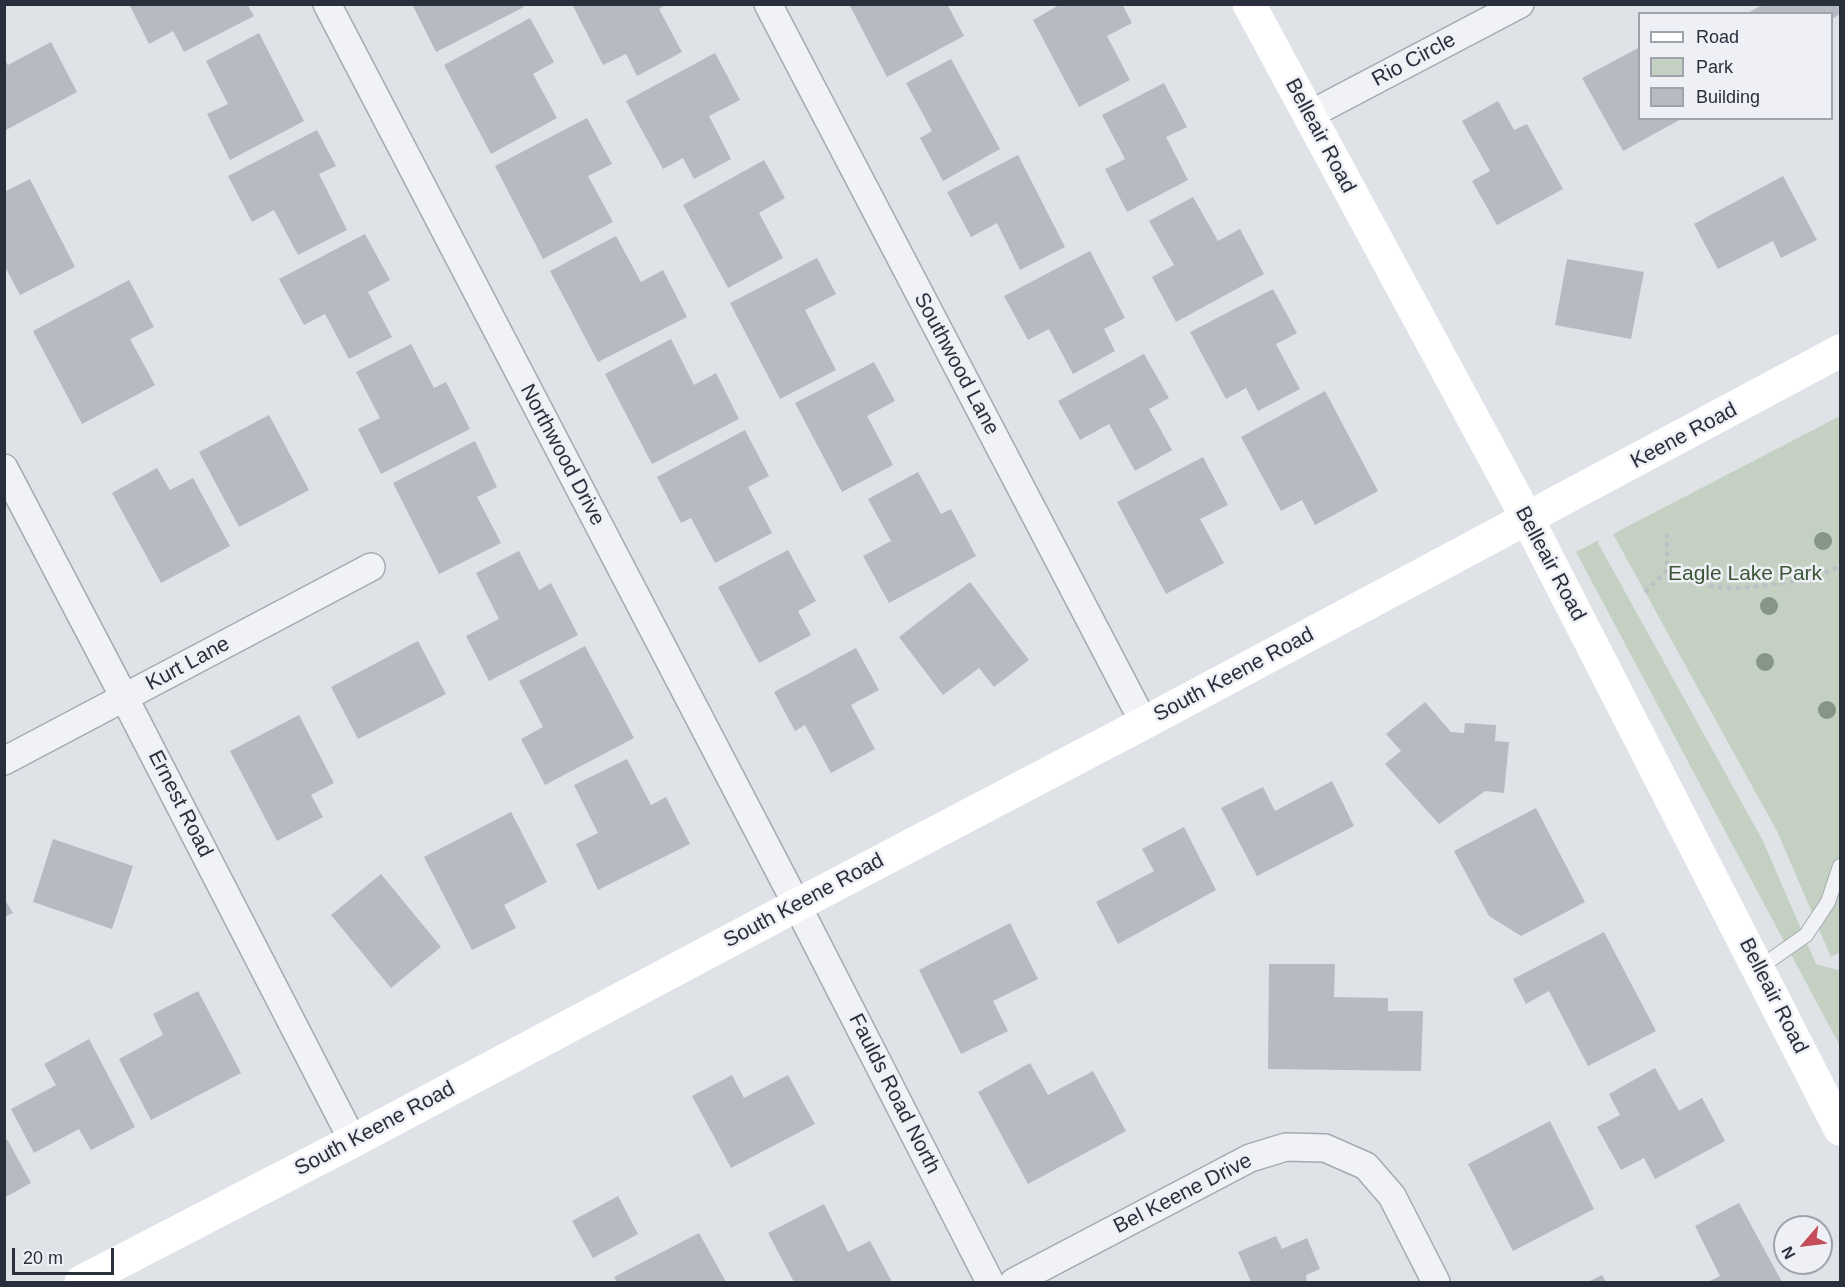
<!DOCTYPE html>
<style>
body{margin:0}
#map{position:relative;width:1845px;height:1287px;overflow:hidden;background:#dfe2e7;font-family:Arial,sans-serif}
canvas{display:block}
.frame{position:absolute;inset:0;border:6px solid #292f3d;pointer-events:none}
.legend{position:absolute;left:1638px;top:12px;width:195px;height:108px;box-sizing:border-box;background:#eef0f5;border:2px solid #9fa3ab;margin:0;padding:8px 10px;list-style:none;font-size:18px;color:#292f3d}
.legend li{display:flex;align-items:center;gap:12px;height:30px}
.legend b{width:30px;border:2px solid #9fa3ab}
.north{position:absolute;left:1773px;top:1215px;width:60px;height:60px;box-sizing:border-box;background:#eef0f5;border:2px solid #9fa3ab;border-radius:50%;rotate:242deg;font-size:16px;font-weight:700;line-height:24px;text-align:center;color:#292f3d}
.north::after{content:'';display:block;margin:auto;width:21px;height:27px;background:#c34d58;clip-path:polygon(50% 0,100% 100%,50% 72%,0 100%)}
.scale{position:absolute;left:12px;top:1248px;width:102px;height:27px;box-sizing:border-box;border:3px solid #292f3d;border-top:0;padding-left:8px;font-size:18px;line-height:21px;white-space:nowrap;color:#292f3d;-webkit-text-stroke:4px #eef0f5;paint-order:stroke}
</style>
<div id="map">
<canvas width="1845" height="1287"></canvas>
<div class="frame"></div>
<ul class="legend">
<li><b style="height:8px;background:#fff"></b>Road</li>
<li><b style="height:16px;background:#c4d0c1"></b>Park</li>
<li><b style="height:16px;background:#b6bbc3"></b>Building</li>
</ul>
<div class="north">N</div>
<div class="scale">20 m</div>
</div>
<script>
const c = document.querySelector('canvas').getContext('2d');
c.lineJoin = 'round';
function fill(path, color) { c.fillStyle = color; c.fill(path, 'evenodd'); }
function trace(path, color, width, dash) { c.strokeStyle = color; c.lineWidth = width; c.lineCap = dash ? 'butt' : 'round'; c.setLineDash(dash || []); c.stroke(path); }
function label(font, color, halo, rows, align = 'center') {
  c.font = font + ' Arial,sans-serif'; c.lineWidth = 5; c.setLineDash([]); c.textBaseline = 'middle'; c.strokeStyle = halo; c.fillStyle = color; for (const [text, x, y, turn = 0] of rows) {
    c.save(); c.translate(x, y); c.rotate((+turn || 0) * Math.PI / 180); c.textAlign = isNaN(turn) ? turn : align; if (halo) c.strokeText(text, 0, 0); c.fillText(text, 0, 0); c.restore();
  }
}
const green = new Path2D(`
 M1840,416v536l-9,5 -53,-124 -165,-299z
 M1599,540l-1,3 165,298 53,123 22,6 2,-1v77l-264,-494z`);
const building = new Path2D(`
 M129,4h118l7,12 -70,36 -11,-21 -24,13z
 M412,4h111l1,3 -88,45z
 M572,4h95l-8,5 23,43 -45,24 -11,-22 -23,11z
 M849,4h98l17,32 -77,41z
 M1061,4h61l10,19 -25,13 23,44 -51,27 -46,-87z
 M1764,4h76v10l-8,5v-5h-86z
 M530,18l24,44 -21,12 24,44 -66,36 -47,-89z
 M259,33l45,88 -74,39 -23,-46 21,-10 -22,-43z
 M51,42l26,50 -73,39v-72l4,6z
 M1640,47v71h43l-60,33 -41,-73z
 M715,53l25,47 -31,16 22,43 -37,20 -11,-21 -20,11 -37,-68z
 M951,59l49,90 -57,32 -23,-43 12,-7 -26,-48z
 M1164,83l23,44 -21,10 22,43 -61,32 -22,-43 20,-10 -23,-44z
 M1498,101l16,29 13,-6 36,65 -66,36 -25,-44 18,-10 -28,-50z
 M587,118l25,46 -24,12 25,46 -70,37 -48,-93z
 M317,130l19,36 -17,8 28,56 -49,25 -24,-45 -22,12 -24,-46z
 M1018,155l47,92 -45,23 -23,-47 -26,14 -24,-45z
 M764,160l21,38 -26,15 24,45 -55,30 -45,-83z
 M1783,176l34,64 -36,18 -8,-17 -55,28 -24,-45z
 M30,179l45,88 -55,28 -16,-30v-73z
 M1193,197l25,44 22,-12 24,45 -88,48 -24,-45 22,-12 -25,-44z
 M365,234l25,46 -22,12 24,45 -43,22 -24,-45 -21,11 -25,-46z
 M616,236l25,46 22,-12 24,47 -89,45 -48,-91z
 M1090,251l35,67 -21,11 11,22 -42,23 -24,-45 -21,11 -24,-44z
 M817,258l19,36 -31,16 31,60 -56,29 -50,-96z
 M1567,259l77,13 -13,67 -76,-14z
 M129,280l25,47 -24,12 25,46 -73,39 -49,-93z
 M1273,289l24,44 -21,11 24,45 -42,22 -12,-23 -20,11 -36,-67z
 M671,339l23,46 22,-12 23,46 -87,45 -47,-90z
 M411,344l23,44 12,-6 24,47 -89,45 -23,-45 22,-11 -24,-46z
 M1144,354l25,44 -20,11 23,41 -37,21 -26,-47 -29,16 -22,-39z
 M874,362l21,39 -28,15 26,49 -51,27 -47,-89z
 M1325,391l53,100 -63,34 -13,-25 -21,11 -40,-74z
 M269,415l40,75 -70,37 -40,-75z
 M745,430l24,46 -21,11 24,46 -57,30 -24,-45 -10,5 -24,-46z
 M475,441l22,46 -20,10 24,46 -62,31 -46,-91z
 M1203,457l25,48 -28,14 24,44 -58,31 -49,-92z
 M157,468l13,22 23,-12 37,68 -69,37 -49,-90z
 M918,472l23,42 10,-5 25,47 -87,47 -26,-47 28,-15 -23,-42z
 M788,550l28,51 -18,10 13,24 -52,28 -41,-76z
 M519,551l20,39 12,-7 27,52 -89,46 -23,-45 33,-17 -23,-46z
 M970,582l59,78 -35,27 -15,-19 -36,27 -44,-58z
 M418,641l28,53 -88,45 -27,-52z
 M585,646l49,92 -89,47 -24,-46 22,-12 -24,-46z
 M856,648l23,42 -28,15 24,44 -44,24 -26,-48 -10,6 -21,-39z
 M1425,702l26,30 13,1 1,-10 31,2 -1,16 14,1 -5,51 -19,-2 -46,33 -54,-60 16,-13 -15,-17z
 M299,715l35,68 -23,12 12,22 -46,24 -47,-90z
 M627,759l24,46 15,-8 24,47 -92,46 -22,-46 22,-11 -24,-48z
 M1332,781l22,45 -97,50 -36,-68 42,-21 12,24z
 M1536,808l49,94 -64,34 -32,-20 -35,-65z
 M511,812l36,70 -43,23 12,23 -44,22 -48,-93z
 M1184,827l32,63 -98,54 -22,-42 58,-31 -12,-22z
 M53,839l80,27 -21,63 -79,-27z
 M381,874l60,73 -50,41 -60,-73z
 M4,898l9,15 -9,4z
 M1010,923l28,56 -45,22 15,30 -47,23 -42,-84z
 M1604,932l52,99 -68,35 -39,-75 -23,13 -13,-25z
 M1269,964h66l-1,33 54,1v13h35l-2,60 -153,-2z
 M198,991l43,82 -90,47 -32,-61 44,-24 -10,-21z
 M89,1039l46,88 -44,23 -12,-21 -45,24 -23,-44 45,-24 -12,-21z
 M1030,1063l18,32 45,-24 33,60 -98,53 -50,-92z
 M1655,1068l24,43 23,-13 23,43 -70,38 -11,-21 -23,12 -24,-43 23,-12 -11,-21z
 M732,1075l12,23 44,-23 27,49 -84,44 -39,-72z
 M1550,1121l44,88 -81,42 -45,-87z
 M7,1139l24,44 -27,15v-57z
 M618,1196l20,38 -45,24 -21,-37z
 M1739,1203l43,79h-74l12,-6 -25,-50z
 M824,1204l24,48 22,-11 22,41h-98l-26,-49z
 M699,1233l27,49h-109l-3,-5z
 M1276,1236l6,13 25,-11 13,31 -14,6 1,7h-56l-13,-30z
 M1602,1275l4,7h-18z`);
const path = new Path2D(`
 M1667,570c14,6 29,12 44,16 32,6 102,-5 129,-20
 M1645,592l22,-22v-40`);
const service = new Path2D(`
 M1759,968l47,-33 22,-33 12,-36`);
const minor = new Path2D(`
 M327,4l470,901 193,377
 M768,4l376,719
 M1309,115l211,-111
 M4,468l120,229 229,444
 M4,761l367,-194
 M1014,1282l236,-124 36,-11 39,1 41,18 26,30 44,86`);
const secondary = new Path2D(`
 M1249,4l279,516 312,609
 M81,1282l272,-141 444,-236 347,-182 696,-372`);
const trees = [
 [1823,541],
 [1769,606],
 [1765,662],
 [1827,710]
];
const streetNames = [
 ["Rio Circle",1414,60,-28],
 ["Belleair Road",1320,136,62],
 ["Southwood Lane",956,364,62],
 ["Keene Road",1684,436,-28],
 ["Northwood Drive",562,455,62],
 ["Belleair Road",1550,564,62],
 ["Kurt Lane",188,664,-28],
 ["South Keene Road",1234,675,-28],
 ["Ernest Road",180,804,63],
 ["South Keene Road",804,901,-28],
 ["Belleair Road",1773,996,63],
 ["Faulds Road North",894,1094,63],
 ["South Keene Road",375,1129,-28],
 ["Bel Keene Drive",1183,1194,-27]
];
const parkNames = [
 ["Eagle Lake Park",1745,574]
];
fill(green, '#c4d0c1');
fill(building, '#b6bbc3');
trace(service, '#a5a9b1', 16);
trace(minor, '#a5a9b1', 30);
trace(path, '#bdbfc6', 4, [4.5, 4.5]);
trace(service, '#f1f2f6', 14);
trace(minor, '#f1f2f6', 27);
trace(secondary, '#fff', 33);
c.fillStyle = '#859686';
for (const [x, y] of trees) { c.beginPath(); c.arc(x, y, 9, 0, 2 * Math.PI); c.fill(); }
label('21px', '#292f3d', '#eef0f5', streetNames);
label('21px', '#3c5737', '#eef0f5', parkNames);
</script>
